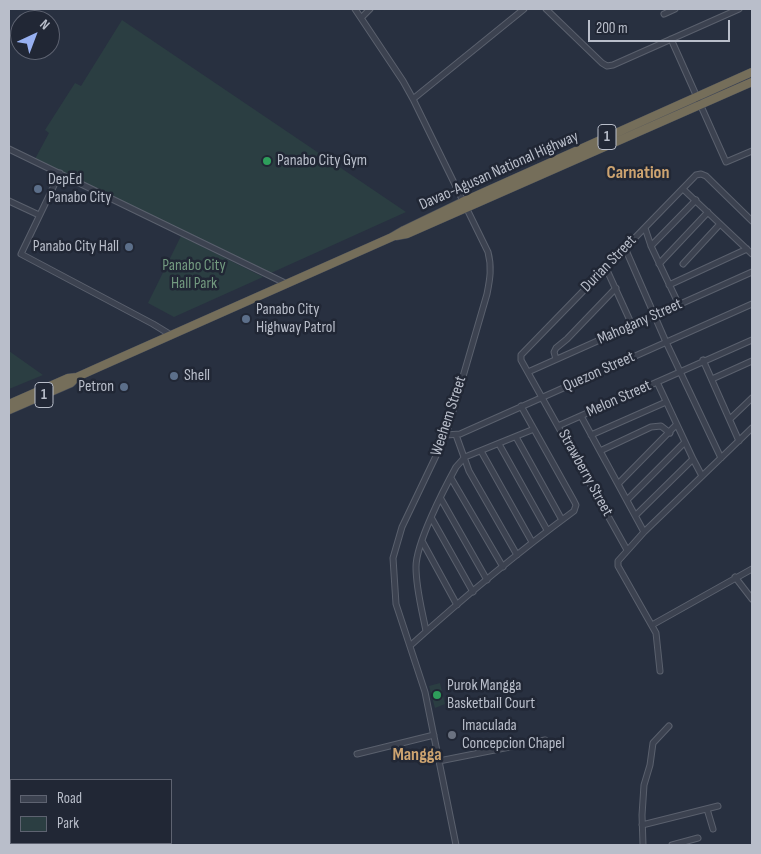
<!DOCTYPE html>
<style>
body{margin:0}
#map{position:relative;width:761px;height:854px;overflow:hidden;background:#283040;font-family:"Sofia Sans Condensed",sans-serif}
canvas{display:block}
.frame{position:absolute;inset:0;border:10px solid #b9beca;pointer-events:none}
.legend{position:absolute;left:10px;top:779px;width:162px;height:65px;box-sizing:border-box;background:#212735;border:1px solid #5e6371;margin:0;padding:6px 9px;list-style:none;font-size:15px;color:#b9beca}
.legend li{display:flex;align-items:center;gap:10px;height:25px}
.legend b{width:25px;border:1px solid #5e6371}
.north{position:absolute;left:10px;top:10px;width:50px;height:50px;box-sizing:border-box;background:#212735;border:1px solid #5e6371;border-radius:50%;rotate:43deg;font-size:14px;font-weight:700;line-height:20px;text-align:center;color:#b9beca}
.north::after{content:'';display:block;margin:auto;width:18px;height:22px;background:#97b0f1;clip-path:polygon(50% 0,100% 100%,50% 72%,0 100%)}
.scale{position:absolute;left:588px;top:20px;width:142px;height:22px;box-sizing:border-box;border:2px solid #b9beca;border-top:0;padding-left:6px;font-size:15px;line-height:18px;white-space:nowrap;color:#b9beca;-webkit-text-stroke:4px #212735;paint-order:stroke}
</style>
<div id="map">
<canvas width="761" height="854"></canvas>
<div class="frame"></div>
<ul class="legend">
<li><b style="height:6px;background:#3c4250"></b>Road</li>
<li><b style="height:14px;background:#2b3e42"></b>Park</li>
</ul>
<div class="north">N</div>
<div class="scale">200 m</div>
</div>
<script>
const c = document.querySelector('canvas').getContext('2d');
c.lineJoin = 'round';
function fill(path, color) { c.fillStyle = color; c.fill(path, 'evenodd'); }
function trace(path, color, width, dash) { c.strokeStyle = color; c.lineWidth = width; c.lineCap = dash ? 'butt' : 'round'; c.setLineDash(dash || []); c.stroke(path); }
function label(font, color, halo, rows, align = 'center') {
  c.font = font + ' "Sofia Sans Condensed",sans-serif'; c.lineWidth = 5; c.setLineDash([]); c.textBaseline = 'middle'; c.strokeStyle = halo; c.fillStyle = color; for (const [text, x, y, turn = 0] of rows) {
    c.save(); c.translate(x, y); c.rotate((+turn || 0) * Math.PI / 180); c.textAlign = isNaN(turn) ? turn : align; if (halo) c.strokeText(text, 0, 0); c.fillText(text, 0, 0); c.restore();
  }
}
const green = new Path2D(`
 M122,20l284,192 -135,61 -236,-114 14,-26 -4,-3 30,-47 6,3z
 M181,236l82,41 -89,40 -26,-14z
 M9,351l34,24 -34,14z
 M440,683l5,21 -10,4 -6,-22z`);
const minor = new Path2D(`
 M355,9l48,72 10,18 75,153c4,15 2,27 -1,42l-41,141 -44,92 -9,31 3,46 29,88 31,153
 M546,9l56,54 5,3 6,-1 126,-56
 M664,14l11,-5
 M361,18l9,-9
 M671,39l55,123 26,-11
 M413,99l111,-90
 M9,149l278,135
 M60,173l-39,81 132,70 18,11
 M683,189l69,65
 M9,201l30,14
 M645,228l6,18 28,59
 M651,246l45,-46
 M625,248l41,94 55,116
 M659,264l49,-52
 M683,264l37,-40
 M606,268l26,57
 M669,285l78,-36
 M556,359l-2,-7 2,-4 11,-9 49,-51
 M703,360l36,81
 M528,372l224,-100
 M712,379l40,-18
 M657,382l36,77 9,17
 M581,416l63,116
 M730,419l22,-21
 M558,426l194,-86
 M446,435l14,-1 292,-130
 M456,435l13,36 48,84
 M591,435l75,-33
 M516,437l46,83
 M499,444l48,86
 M481,451l51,91
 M600,451l51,-24 10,-1 9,7
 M451,478l52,89
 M618,484l58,-59
 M441,499l46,81
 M627,500l58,-58
 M636,515l57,-56
 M432,519l41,73
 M422,541l35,64
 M627,550l-106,-190v-5l175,-180 5,-1 5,2 46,45
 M735,577l17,22
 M652,625l100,-56
 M426,631c-4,-21 -10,-42 -10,-64 0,-24 28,-78 40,-100l9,-10 69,-28
 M411,645c52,-47 106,-92 163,-134l2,-6 -2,-4 -53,-95
 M660,671l-4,-38 -38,-67v-5l26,-29 108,-104
 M357,754l77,-19
 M439,761l106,-21
 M707,809l6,20
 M642,825l76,-19
 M643,845l-1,-30 2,-30 6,-20 3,-22 16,-17
 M672,845l26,-7`);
const highway = new Path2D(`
 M396,236l11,-2 345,-152
 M9,404l59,-26 9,-1
 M9,410l62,-27 6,-6 20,-9 295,-131 12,-7 58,-28 290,-130`);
const markers = [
 [267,161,5,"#2e9e5b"],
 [38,189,5,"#5c6f8a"],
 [129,247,5,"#5c6f8a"],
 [246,319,5,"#5c6f8a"],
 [174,376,5,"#5c6f8a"],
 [124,387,5,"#5c6f8a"],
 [437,695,5,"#2e9e5b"],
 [452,735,5,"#6b7280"]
];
const shields = [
 [607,137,18],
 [44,395,18]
];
const shieldNames = [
 ["1",607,137],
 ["1",44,395]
];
const poiNames = [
 ["Panabo City Gym",277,161],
 ["DepEd",48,180],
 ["Panabo City",48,198],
 ["Panabo City Hall",119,247,"right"],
 ["Panabo City",256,310],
 ["Highway Patrol",256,328],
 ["Shell",184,376],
 ["Petron",114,387,"right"],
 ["Purok Mangga",447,686],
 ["Basketball Court",447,704],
 ["Imaculada",462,726],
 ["Concepcion Chapel",462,744]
];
const streetNames = [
 ["Davao-Agusan National Highway",499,171,-24],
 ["Durian Street",609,264,-46],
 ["Mahogany Street",640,322,-24],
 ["Quezon Street",599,372,-24],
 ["Melon Street",619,399,-24],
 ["Weehem Street",449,416,-72],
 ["Strawberry Street",585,473,61]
];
const parkNames = [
 ["Panabo City",194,266],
 ["Hall Park",194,284]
];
const neighbourhoodNames = [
 ["Carnation",638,173],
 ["Mangga",417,755]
];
fill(green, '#2b3e42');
trace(minor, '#5a606d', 7);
trace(highway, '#474d5a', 9);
trace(minor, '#3c4250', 5);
trace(highway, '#756e5a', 8);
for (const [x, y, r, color] of markers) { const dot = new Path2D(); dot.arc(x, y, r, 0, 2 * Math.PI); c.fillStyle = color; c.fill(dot); trace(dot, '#212735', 2); }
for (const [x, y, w] of shields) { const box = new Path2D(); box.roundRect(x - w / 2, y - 12.5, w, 25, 4); c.fillStyle = '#212735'; c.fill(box); trace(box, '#b9beca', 1); }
label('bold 15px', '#b9beca', null, shieldNames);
label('16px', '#b9beca', '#212735', poiNames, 'left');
label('16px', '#b9beca', '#212735', streetNames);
label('16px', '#72997f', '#212735', parkNames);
label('bold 18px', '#cea470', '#212735', neighbourhoodNames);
</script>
